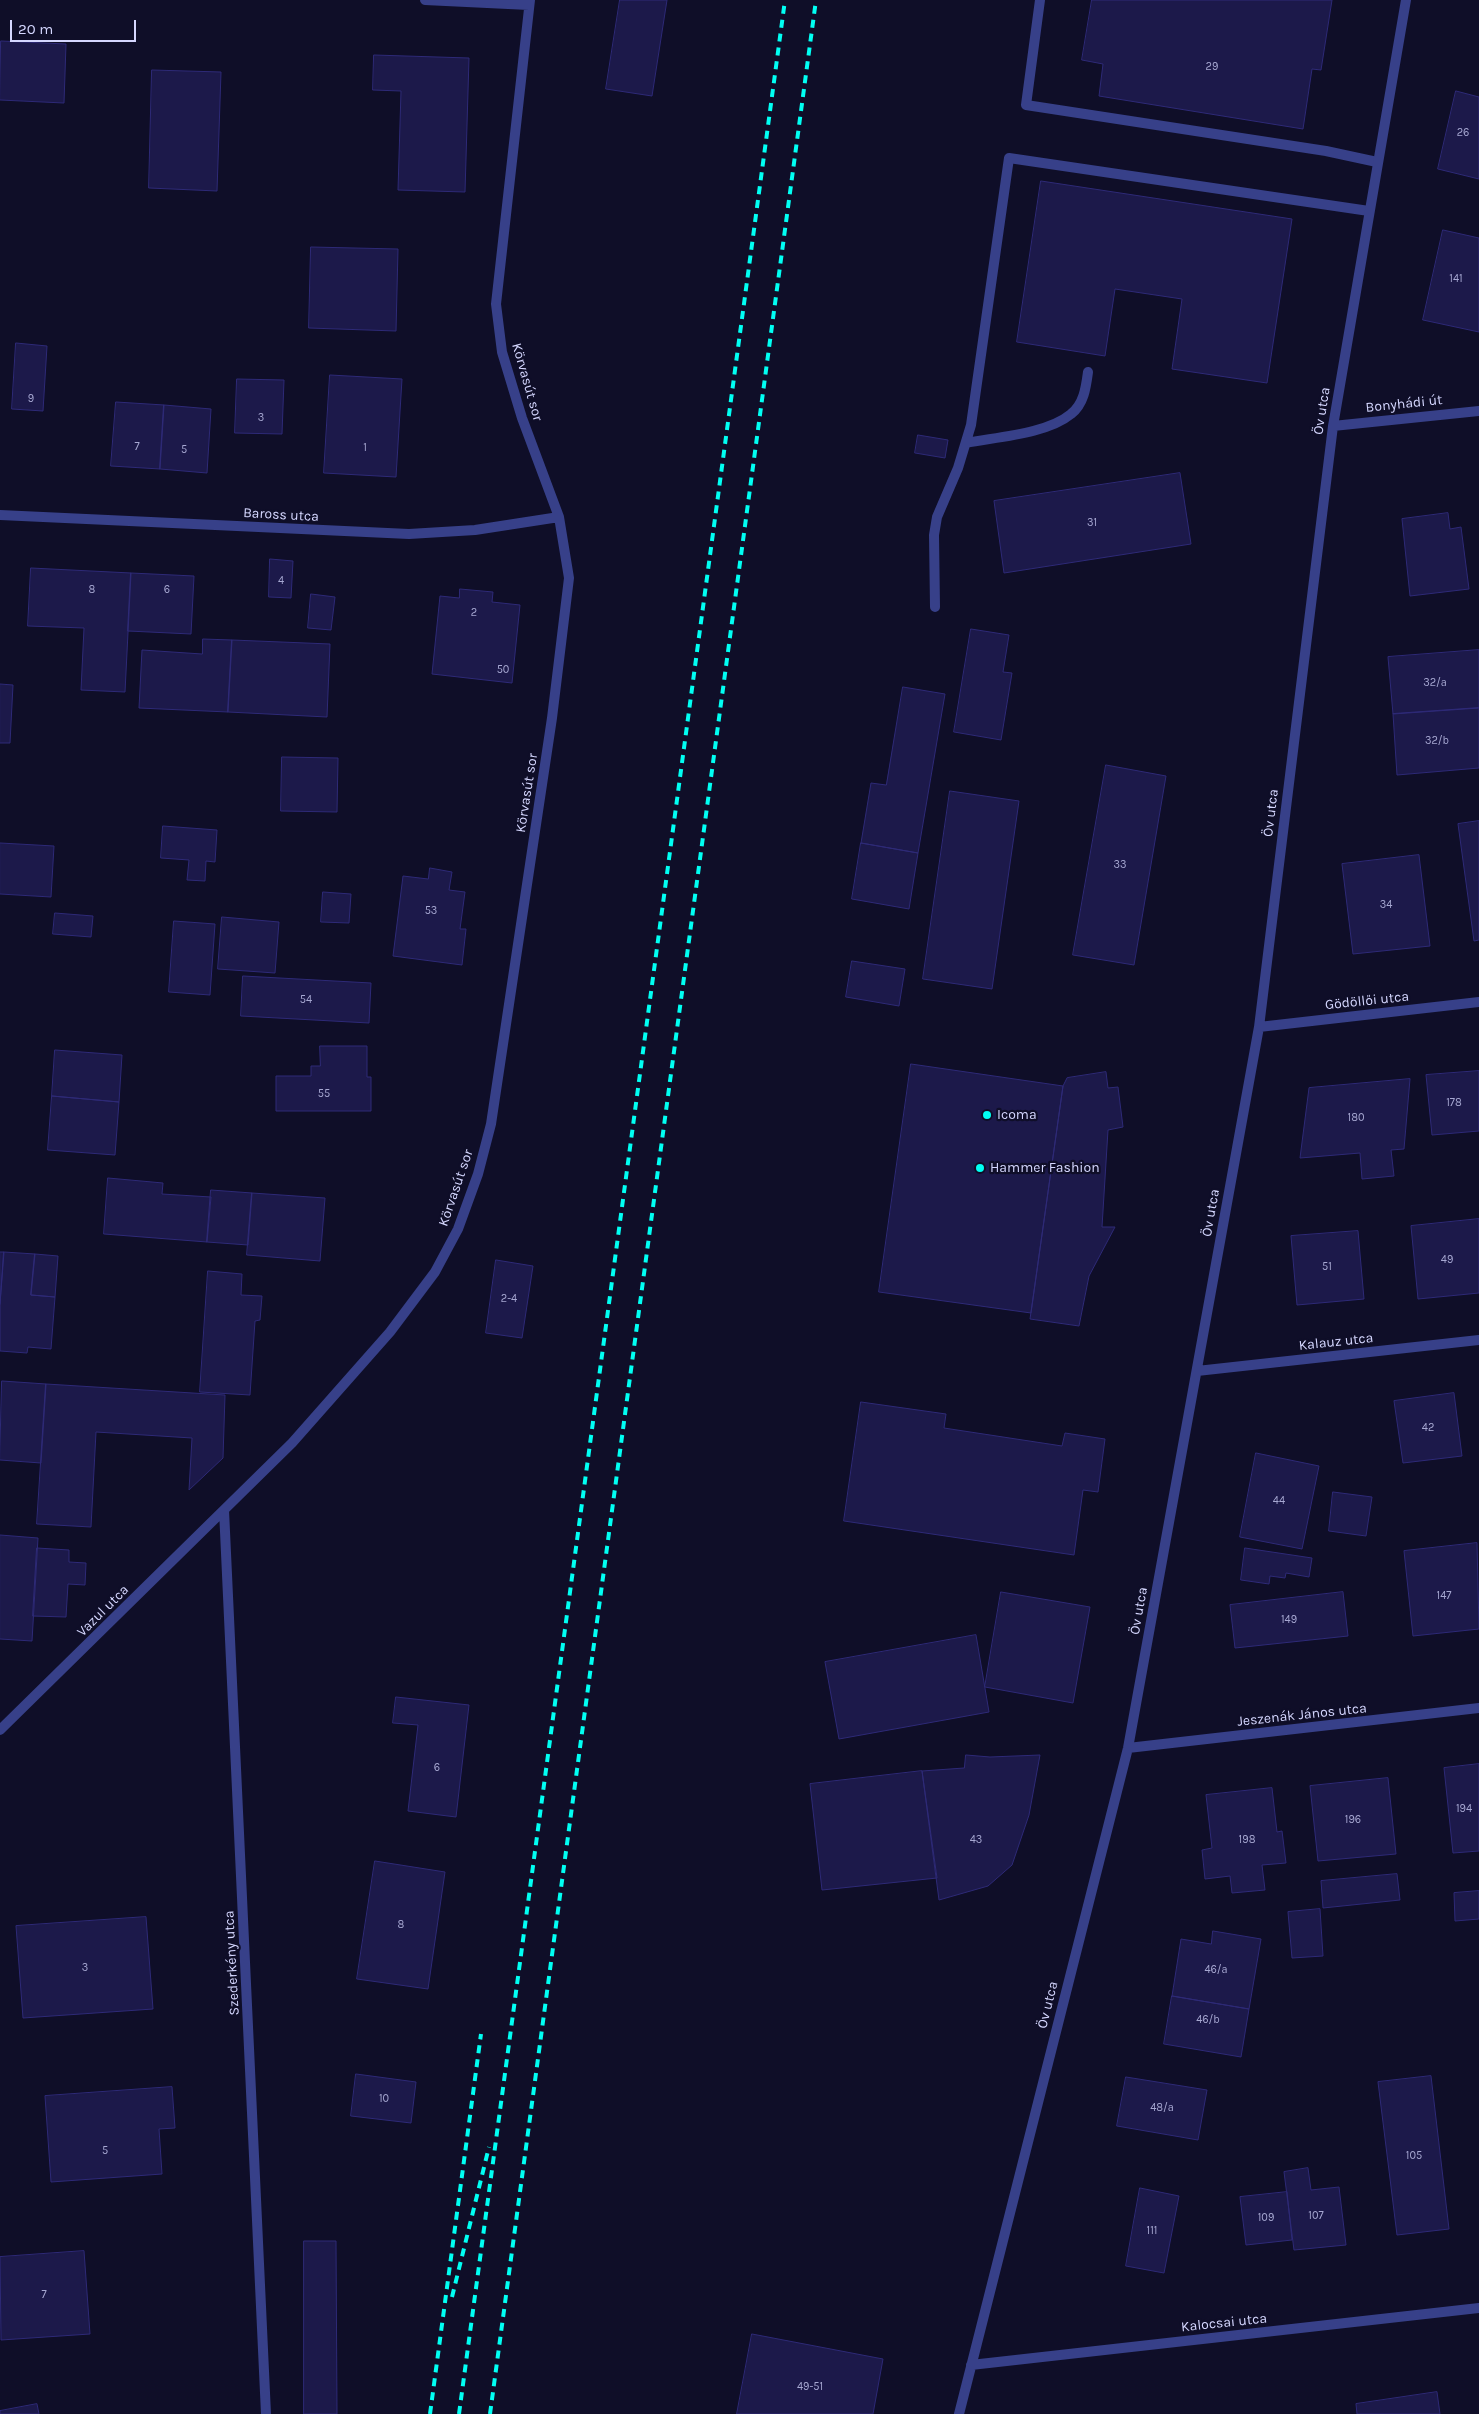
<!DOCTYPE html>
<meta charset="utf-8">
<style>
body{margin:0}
#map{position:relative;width:1479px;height:2414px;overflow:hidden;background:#0f0e28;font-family:Karla,sans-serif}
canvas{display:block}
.scale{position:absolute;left:10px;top:20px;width:126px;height:22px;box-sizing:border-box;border:2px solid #d5d7ff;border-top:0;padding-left:6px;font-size:15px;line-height:18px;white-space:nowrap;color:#d5d7ff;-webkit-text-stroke:4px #0f0e28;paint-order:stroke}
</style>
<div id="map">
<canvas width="1479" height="2414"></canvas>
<div class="scale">20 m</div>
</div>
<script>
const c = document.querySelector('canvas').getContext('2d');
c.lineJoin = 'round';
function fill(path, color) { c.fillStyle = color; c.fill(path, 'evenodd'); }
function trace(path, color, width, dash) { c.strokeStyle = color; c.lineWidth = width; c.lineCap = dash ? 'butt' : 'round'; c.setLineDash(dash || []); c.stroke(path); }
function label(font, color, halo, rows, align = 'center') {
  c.font = font + ' Karla,sans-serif'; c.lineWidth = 4.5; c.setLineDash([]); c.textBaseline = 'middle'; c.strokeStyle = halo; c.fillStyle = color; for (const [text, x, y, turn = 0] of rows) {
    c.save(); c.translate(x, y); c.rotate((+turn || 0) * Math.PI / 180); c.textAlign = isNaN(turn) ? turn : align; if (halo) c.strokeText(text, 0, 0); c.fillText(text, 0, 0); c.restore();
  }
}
const building = new Path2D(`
 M620,0h47l-15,96 -46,-7z
 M1092,0h240l-11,70 -9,-1 -9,60 -204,-33 4,-32 -21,-4z
 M1,41l65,3 -2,59 -64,-3z
 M374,55l95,3 -4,134 -67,-2 3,-99 -28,-1z
 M152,70l69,2 -4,119 -68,-3z
 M1456,91l23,6v82l-41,-10z
 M1041,181l251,38 -25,164 -95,-14 10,-70 -67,-10 -10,67 -88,-14z
 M1443,230l36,8v94l-56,-12z
 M311,247l87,2 -2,82 -87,-3z
 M16,343l31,3 -4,65 -31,-2z
 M330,375l72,4 -6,98 -72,-4z
 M237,379l47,1 -2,54 -47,-1z
 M116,402l48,3 -4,64 -49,-3z
 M164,405l47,4 -4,64 -47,-4z
 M918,435l30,5 -3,18 -30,-5z
 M1180,473l11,71 -187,29 -10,-72z
 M1448,513l2,16 11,-2 8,62 -59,7 -8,-77z
 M270,559l23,2 -2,37 -22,-1z
 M31,568l100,5 -6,119 -44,-2 3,-62 -56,-2z
 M131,573l63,3 -3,58 -63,-3z
 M460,589l33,3 -1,10 28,3 -8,78 -80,-9 8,-78 19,2z
 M311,594l24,3 -4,33 -23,-2z
 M971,629l38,6 -6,37 9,1 -11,67 -47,-8z
 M203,639l29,1 -4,72 -89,-4 3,-58 60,4z
 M232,640l98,4 -3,73 -99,-5z
 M1479,650v58l-86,6 -5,-57z
 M0,684l13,1 -3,58h-10z
 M903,687l42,7 -27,159 -57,-10 10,-60 15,2z
 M1479,708v60l-82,7 -4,-61z
 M282,757l56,1 -1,54 -56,-1z
 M1106,765l60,11 -32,189 -61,-10z
 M950,791l69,10 -27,188 -69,-10z
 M1479,821v119l-5,1 -16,-117z
 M163,826l54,4 -2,32 -9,-1 -1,20 -18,-1 2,-20 -28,-2z
 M0,843l54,3 -3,51 -51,-3z
 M861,843l57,10 -9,56 -57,-10z
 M1419,855l11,91 -77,8 -11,-90z
 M430,868l22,4 -3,18 16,2 -5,37h6l-4,36 -69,-9 10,-80 25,3z
 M323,892l28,2 -2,29 -28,-1z
 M55,913l38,3 -2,21 -38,-3z
 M222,917l57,5 -4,51 -57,-4z
 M174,921l41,3 -5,71 -41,-3z
 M852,961l53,8 -6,37 -53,-9z
 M243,976l128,7 -2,40 -128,-7z
 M320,1046h47v31h4v34h-95v-35h35v-10h9z
 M55,1050l67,5 -3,47 -67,-6z
 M911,1064l152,22 -32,227 -152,-21z
 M1479,1071v60l-47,4 -6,-60z
 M1106,1072l2,16 10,-1 5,40 -15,3 -6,97h13l-26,49 -10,50 -49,-7 33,-233 4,-8z
 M1410,1079l-6,70 -13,1 3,26 -32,3 -2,-26 -60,5 9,-70z
 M52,1096l67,6 -4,53 -67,-5z
 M108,1178l55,5 -1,11 49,3 -4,45 -103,-8z
 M211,1190l41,3 -4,52 -41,-3z
 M252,1193l73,5 -5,63 -73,-6z
 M1479,1219v74l-61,6 -7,-73z
 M1358,1231l6,68 -67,6 -6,-69z
 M0,1252h4l-4,52z
 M4,1252l31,2 -4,41 24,2 -4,52 -23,-2 -1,6 -27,-2v-47z
 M35,1254l23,2 -3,41 -24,-2z
 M496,1260l37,6 -11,72 -36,-5z
 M208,1271l34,3 -1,21 21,1 -2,24 -5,1 -5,74 -50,-3z
 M2,1381l44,3 -5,79 -41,-3z
 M46,1384l179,11 -2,63 -34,32 3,-52 -96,-6 -5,95 -54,-3z
 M1454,1393l8,63 -59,7 -9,-62z
 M861,1402l85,12 -2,14 118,18 3,-13 40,6 -7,53 -15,-2 -9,65 -230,-34z
 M1256,1453l63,13 -17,83 -62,-12z
 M1333,1492l39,5 -6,39 -37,-5z
 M0,1535l38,3 -6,103 -32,-2z
 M1477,1543l2,86 -66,7 -9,-85z
 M37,1548l32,2v12l17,1 -1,22 -17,-1 -2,33 -33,-1z
 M1245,1548l67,10 -3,19 -23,-4 -1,5 -15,-2 -1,8 -28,-4z
 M1001,1592l89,15 -17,96 -88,-16z
 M1343,1592l5,44 -113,12 -5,-43z
 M976,1635l13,77 -150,27 -14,-77z
 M396,1697l73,8 -13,112 -48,-6 10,-86 -25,-2z
 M966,1755l24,2 50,-2 -11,60 -17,50 -24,21 -49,14 -17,-129 42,-3z
 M1479,1764v87l-26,2 -9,-85z
 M922,1771l15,107 -115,12 -12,-106z
 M1388,1778l8,76 -78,7 -8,-75z
 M1272,1788l5,44 5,-1 4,32 -24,2 3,25 -33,3 -2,-17 -25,3 -3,-29 10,-2 -6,-53z
 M375,1861l70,11 -17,117 -71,-10z
 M1397,1874l3,26 -77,8 -2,-27z
 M1479,1891v28l-24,2 -1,-28z
 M1320,1909l3,47 -31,2 -4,-46z
 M146,1917l7,92 -130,9 -7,-92z
 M1213,1931l48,8 -12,70 -77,-13 9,-57 30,5z
 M1172,1996l77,13 -8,48 -77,-13z
 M356,2074l60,8 -5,41 -60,-7z
 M1431,2076l18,153 -52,6 -19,-153z
 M1126,2077l81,13 -9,50 -81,-14z
 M172,2087l3,41 -16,1 3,45 -111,8 -6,-86z
 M1308,2168l3,22 28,-3 7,58 -52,5 -10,-78z
 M1140,2188l39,8 -15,77 -38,-7z
 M1287,2192l5,48 -46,5 -6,-48z
 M304,2241h32l1,173h-33z
 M84,2251l6,83 -89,6 -1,-83z
 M752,2334l131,25 -10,55h-136z
 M1437,2392l3,22h-83l-1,-10z
 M37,2404l2,10h-39v-3z`);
const service = new Path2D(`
 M1040,0l-14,105 300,46 51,11
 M966,443c30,-6 81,-9 105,-29 13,-10 15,-27 17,-42
 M935,607l-1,-72 3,-18 21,-49 13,-43 38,-267 360,53`);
const minor = new Path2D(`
 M425,0l104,5
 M1333,426l146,-15
 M0,515l409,19 66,-4 84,-13
 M1259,1027l220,-25
 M1197,1371l282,-31
 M224,1510l42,904
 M0,1730l292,-287 98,-111 45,-60 23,-43 20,-55 13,-50 61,-406 17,-140 -10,-61 -37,-99 -20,-66 -6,-48 34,-304
 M1128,1748l351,-40
 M971,2365l508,-57
 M959,2414l169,-666 131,-721 74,-601 73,-426`);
const rail = new Path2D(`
 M452,2297l37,-150
 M430,2414l51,-380
 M459,2414l326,-2414
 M490,2414l326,-2414`);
const markers = [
 [987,1115,5,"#01fff3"],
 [980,1168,5,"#01fff3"]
];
const numberNames = [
 ["29",1212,67],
 ["26",1463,133],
 ["141",1456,279],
 ["9",31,399],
 ["3",261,418],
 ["7",137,447],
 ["1",365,448],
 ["5",184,450],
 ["31",1092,523],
 ["4",281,581],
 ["8",92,590],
 ["6",167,590],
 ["2",474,613],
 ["50",503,670],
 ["32/a",1435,683],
 ["32/b",1437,741],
 ["33",1120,865],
 ["34",1386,905],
 ["53",431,911],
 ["54",306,1000],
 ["55",324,1094],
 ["178",1454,1103],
 ["180",1356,1118],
 ["49",1447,1260],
 ["51",1327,1267],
 ["2-4",509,1299],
 ["42",1428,1428],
 ["44",1279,1501],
 ["147",1444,1596],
 ["149",1289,1620],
 ["6",437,1768],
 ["194",1464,1809],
 ["196",1353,1820],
 ["43",976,1840],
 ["198",1247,1840],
 ["8",401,1925],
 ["3",85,1968],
 ["46/a",1216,1970],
 ["46/b",1208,2020],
 ["10",384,2099],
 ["48/a",1162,2108],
 ["5",105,2151],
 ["105",1414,2156],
 ["107",1316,2216],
 ["109",1266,2218],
 ["111",1152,2231],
 ["7",44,2295],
 ["49-51",810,2387]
];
const streetNames = [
 ["Körvasút sor",527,382,74],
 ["Bonyhádi út",1404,404,-6],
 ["Öv utca",1322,411,-81],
 ["Baross utca",281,515,3],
 ["Körvasút sor",527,793,-81],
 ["Öv utca",1271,813,-83],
 ["Gödöllői utca",1367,1001,-6],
 ["Körvasút sor",456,1188,-71],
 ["Öv utca",1211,1213,-80],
 ["Kalauz utca",1336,1342,-6],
 ["Vazul utca",103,1611,-45],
 ["Öv utca",1139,1611,-80],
 ["Jeszenák János utca",1302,1715,-6],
 ["Szederkény utca",232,1963,-93],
 ["Öv utca",1048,2005,-76],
 ["Kalocsai utca",1224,2323,-6]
];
const poiNames = [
 ["Icoma",997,1115],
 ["Hammer Fashion",990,1168]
];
fill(building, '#1c194a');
trace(building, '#2e2a77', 1);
trace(service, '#374089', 10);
trace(minor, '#374089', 10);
trace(rail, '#01fff3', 4, [8, 6]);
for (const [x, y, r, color] of markers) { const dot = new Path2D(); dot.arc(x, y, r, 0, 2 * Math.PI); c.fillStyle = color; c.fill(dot); trace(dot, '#0f0e28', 2); }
label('11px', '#a7a8d2', null, numberNames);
label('14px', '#d5d7ff', '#0f0e28', streetNames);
label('14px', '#d5d7ff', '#0f0e28', poiNames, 'left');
</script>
